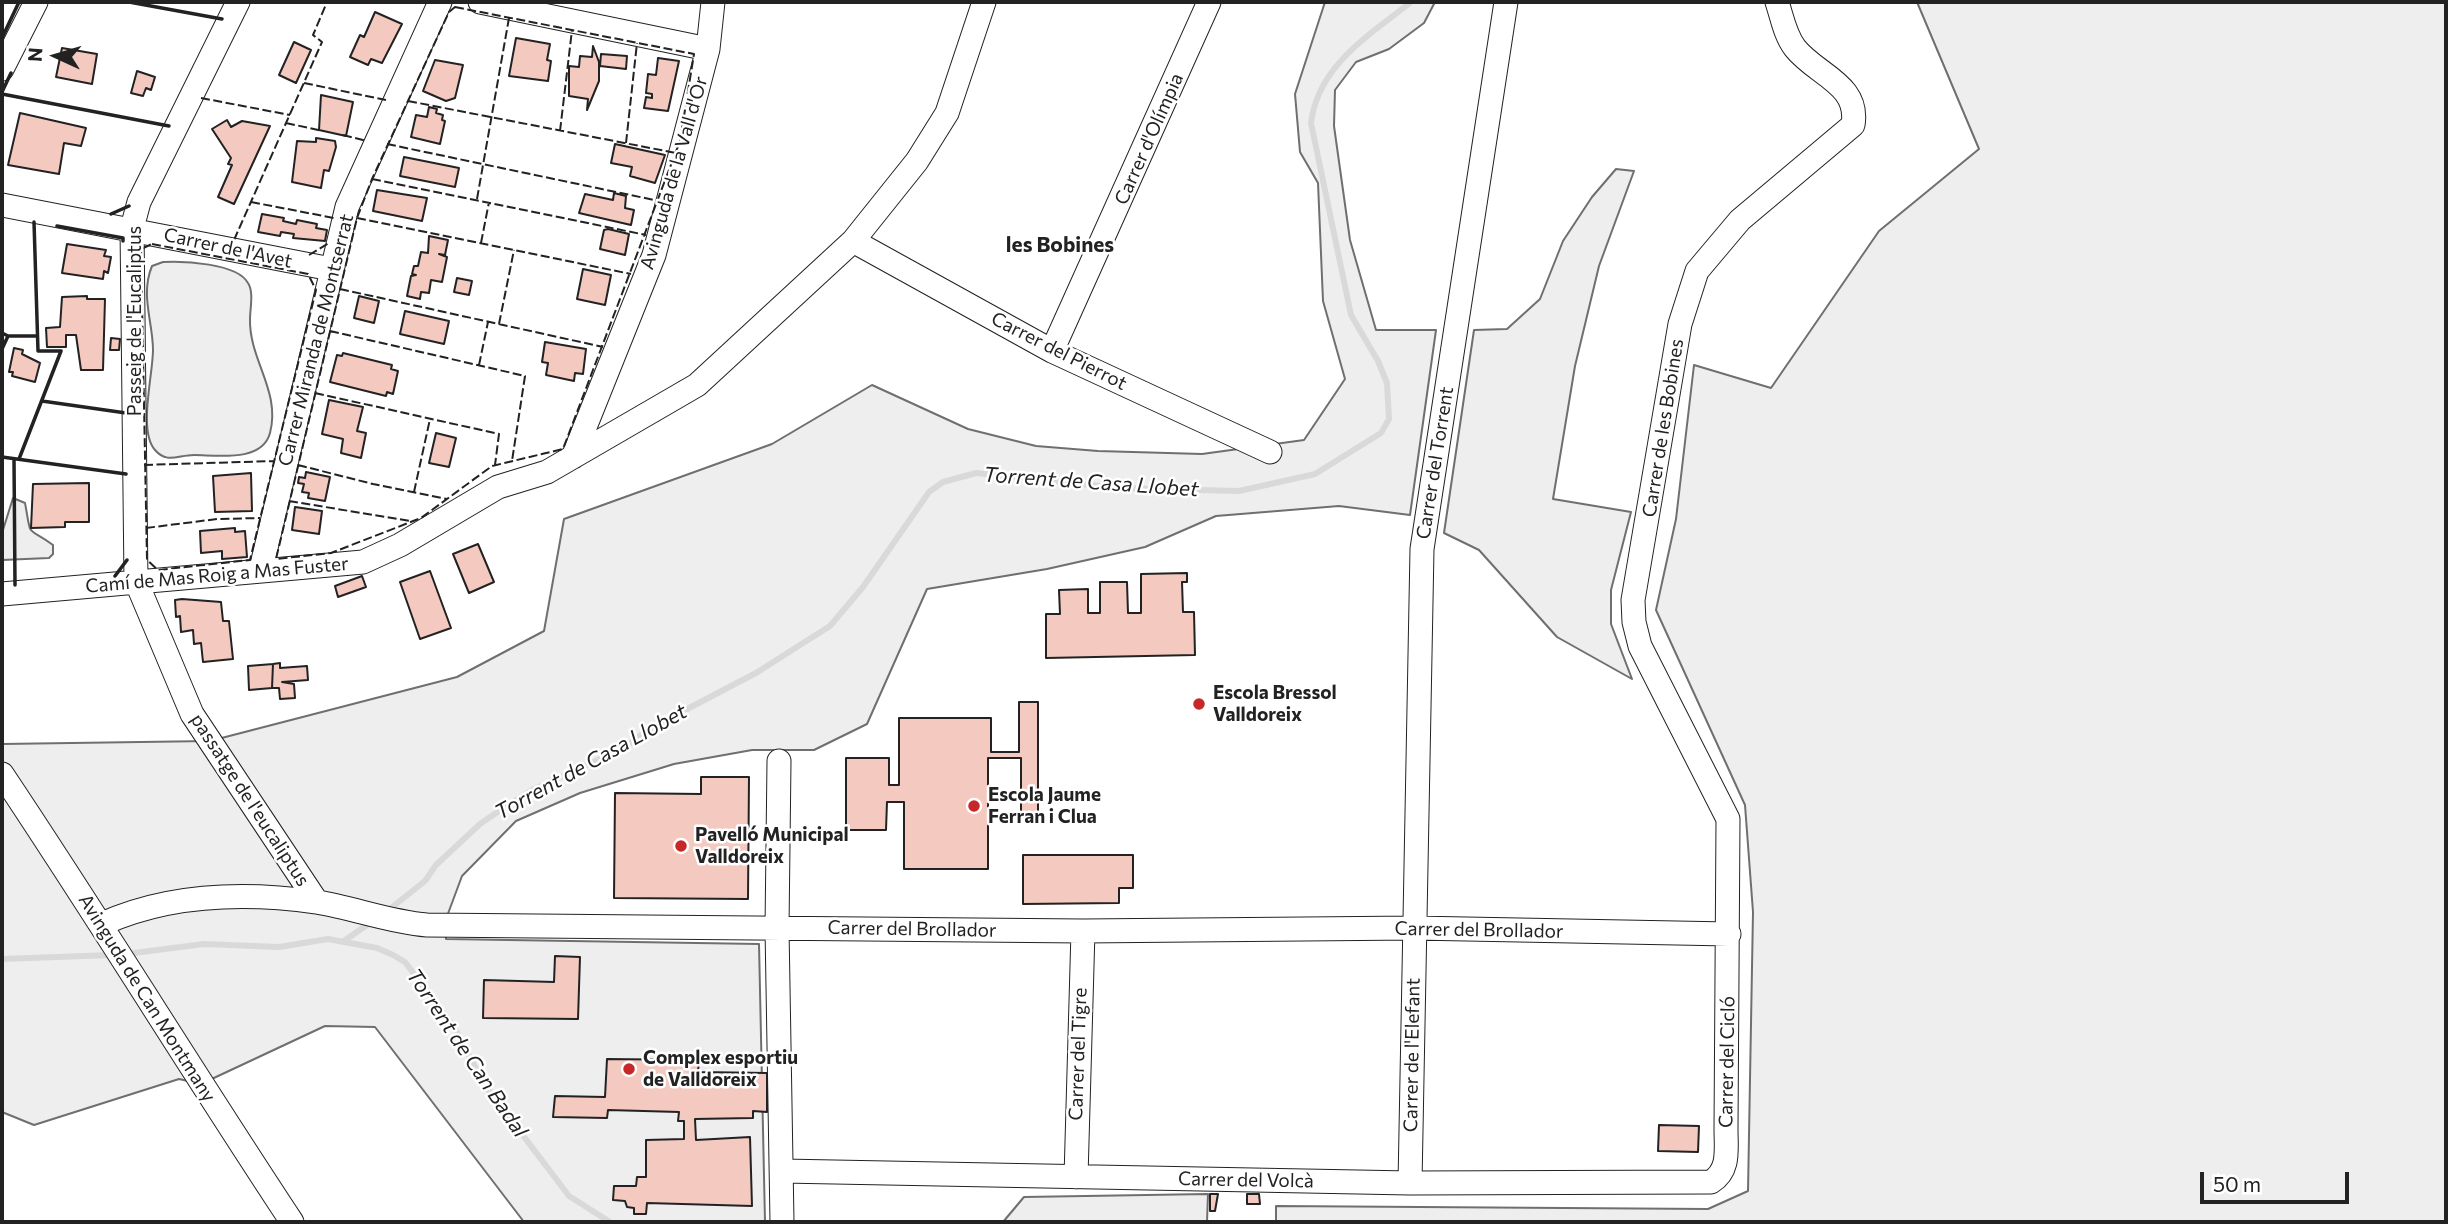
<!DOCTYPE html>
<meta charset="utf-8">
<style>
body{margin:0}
#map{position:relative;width:2448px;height:1224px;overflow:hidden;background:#fff;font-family:Commissioner,sans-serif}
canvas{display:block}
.frame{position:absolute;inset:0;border:4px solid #222;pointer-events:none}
.north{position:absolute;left:21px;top:21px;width:70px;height:70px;-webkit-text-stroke:5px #fff;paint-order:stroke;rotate:274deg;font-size:19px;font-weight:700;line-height:28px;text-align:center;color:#222}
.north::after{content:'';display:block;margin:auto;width:24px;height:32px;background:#222;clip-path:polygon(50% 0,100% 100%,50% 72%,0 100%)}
.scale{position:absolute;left:2200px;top:1172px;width:149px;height:32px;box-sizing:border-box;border:4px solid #222;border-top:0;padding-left:9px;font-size:21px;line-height:24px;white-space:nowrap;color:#222;-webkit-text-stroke:5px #fff;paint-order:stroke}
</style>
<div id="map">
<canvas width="2448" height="1224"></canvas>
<div class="frame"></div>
<div class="north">N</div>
<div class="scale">50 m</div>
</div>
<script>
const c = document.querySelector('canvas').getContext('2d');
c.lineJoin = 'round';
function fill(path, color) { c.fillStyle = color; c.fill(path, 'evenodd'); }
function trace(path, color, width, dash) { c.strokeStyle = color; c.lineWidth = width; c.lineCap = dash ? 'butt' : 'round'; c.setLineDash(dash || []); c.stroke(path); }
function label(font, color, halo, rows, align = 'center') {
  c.font = font + ' Commissioner,sans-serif'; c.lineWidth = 5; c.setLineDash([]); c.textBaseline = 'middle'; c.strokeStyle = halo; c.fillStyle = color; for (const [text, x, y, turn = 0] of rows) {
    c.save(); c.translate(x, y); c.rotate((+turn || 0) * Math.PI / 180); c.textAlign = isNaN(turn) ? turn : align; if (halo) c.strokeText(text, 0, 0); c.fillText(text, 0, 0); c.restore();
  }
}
const green = new Path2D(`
 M1325,2h110l-11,21 -35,26 -33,13 -21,28 -1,36 16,114 26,90h60l-26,185 -71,-9 -123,10 -71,31 -98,22 -120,20 -60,135 -53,26h-62l-78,14 -94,29 -64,28 -54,55 -16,43v20l313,5 6,278h-241l-149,-195 -50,-1 -124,58 -22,-5 -145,46 -32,-13v-368l208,-3 247,-64 87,-46 20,-112 208,-75 100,-59 96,44 68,17 62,5 104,3 102,-14 41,-61 -22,-78 -5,-118 -18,-31 -5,-58z
 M1917,2h529v1220h-1170v-16l432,3 40,-18 5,-279 -8,-107 -89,-195 20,-91 18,-154 77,23 108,-157 100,-82z
 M1616,169l18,2 -35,95 -24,100 -22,133 78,13 -20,78v34l21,55 -75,-42 -78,-87 -35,-17 30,-203 33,-1 33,-30 23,-58 29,-44z
 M163,262c20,-1 74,1 85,21 6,9 2,26 2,36 -1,41 31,72 20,114 -8,30 -54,22 -76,22 -16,0 -27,9 -39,-5 -17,-19 -2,-75 -2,-100 0,-28 -13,-55 -1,-84z
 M13,498l12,5c7,37 0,22 28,42v9l-4,4 -47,2v-27z
 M1208,1194l-1,28h-204l21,-25z`);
const stream = new Path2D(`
 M386,912l39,-31 11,-16 44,-41 19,-13 33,-21 92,-42 25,-19 107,-56 74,-47 33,-39 66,-95 14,-10 33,-9 143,15 120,3 76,-17 66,-41 8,-14 -2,-36 -9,-22 -27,-46 -40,-192c7,-58 59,-88 100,-121
 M344,941l27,-19
 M126,954l78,-10 75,3 49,-8 49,9 16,7 12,7 49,65 30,57 85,112 41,26
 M2,959l110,-4`);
const building = new Path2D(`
 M375,12l27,12 -20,39 -11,-4 -3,6 -18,-8 10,-22 4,2z
 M516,38l34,6 -3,16 4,1 -3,20 -39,-5z
 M294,42l17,8 -15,33 -17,-8z
 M593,46l6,16v19l-12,29 1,-11 -19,-3v-30l10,1 1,-11 12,1z
 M62,48l35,6 -5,30 -36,-7z
 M601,54l26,2 -1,13 -26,-3z
 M658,58l21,3 -11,50 -24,-3 2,-11 6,1v-4l-6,-1 2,-19 8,1z
 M435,60l28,5 -8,33 -9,3 -23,-10z
 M137,71l18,6 -4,13 -5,-2 -3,8 -12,-3z
 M321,95l32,7 -7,34 -27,-6z
 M429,107l8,2 -1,4 7,2 -1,5 3,1 -5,23 -29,-7 5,-22 11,2z
 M20,113l66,15 -5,18 -17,-3 -5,31 -51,-9z
 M227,120l4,7 11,-6 28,5 -36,78 -16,-7 14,-32 -4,-1 3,-6 -19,-29z
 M316,138l19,3 1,6 -7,24 -5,-1 -3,18 -29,-6 5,-41 19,1z
 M615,144l50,11 -10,28 -25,-7 2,-9 -21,-4z
 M404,157l55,11 -4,19 -55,-11z
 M377,190l50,8 -5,23 -49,-10z
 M614,193l12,3 -1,12 9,2 -3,15 -52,-12 6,-19 28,6z
 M262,214l22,4 -1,3 13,3 1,-4 20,4 -1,4 11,2 -2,11 -32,-3 1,-4 -13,-2 -1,4 -22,-4z
 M608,229l21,5 -4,21 -25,-6 4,-19z
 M429,236l19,4 -3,15 -6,-1 8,3 -5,25 -11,-2 -2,13 -8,-1 -1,7 -13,-3 4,-20 5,-1 -4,-1 2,-8h4l3,-14 7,1z
 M67,244l39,6 -2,6 7,1 -3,16 -4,-2 -1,8 -41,-6z
 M583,269l28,6 -6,30 -28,-6z
 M457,278l15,3 -3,14 -15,-3z
 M87,296v3h18l-2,71h-22l-5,-35h-10v12h-19l-1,-19 14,-1 2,-30z
 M359,296l20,5 -5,22 -20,-5z
 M405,311l44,10 -5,23 -44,-10z
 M111,338l9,1 -1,11h-9z
 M545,342l41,7 -3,25 -8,-1 -1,8 -28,-6 2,-12 -6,-1z
 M14,348l9,2 -1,4 18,9 -5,19 -23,-6 1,-4h-4z
 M343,353l49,12 -1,4 7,2 -5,23 -6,-2 -1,4 -56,-14 7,-27 5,1z
 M329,400l34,7 -6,24 9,2 -5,25 -20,-5 2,-14 -21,-5z
 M436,433l20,5 -7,29 -20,-4z
 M306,472l24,5 -5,24 -17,-3 1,-5 -7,-1 2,-8 -6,-1 1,-6 6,1z
 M251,473l1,38 -37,1 -2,-36z
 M89,483v39h-24v5l-34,1 2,-44z
 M295,507l27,4 -3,23 -27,-4z
 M235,528v4l10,-1 2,26 -25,2v-8l-21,2 -1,-22z
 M478,544l16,38 -25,11 -16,-39z
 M430,571l21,57 -31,11 -20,-57z
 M1187,573v9h-5l1,30h11l1,43 -149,3v-44h14l-1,-24 29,-1v24h12v-31h27l1,31h13v-39z
 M362,576l4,11 -28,10 -3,-11z
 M182,599l39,3 2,19h6l4,38 -30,3 -2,-19 -7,1 -1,-14 -12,2 -1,-16 -4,1 -1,-17z
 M280,663v5l27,-2 1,14 -26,2 12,2 1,14 -15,1 -1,-11h-7l1,-24z
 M273,664l-1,24 -23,2 -1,-24z
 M1019,702h19v119h-17v-63h-33v111h-84v-67h-17l-1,28h-40v-72h43v27h10v-67h92v34h28z
 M701,777h48l-1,122 -134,-1 1,-105 86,1z
 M1023,855h110v33h-14v15l-96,1z
 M555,956l25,1 -2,62 -95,-1 1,-38 70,2z
 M607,1059l92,1 -1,12 69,1v39l-14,-1v7l-58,1 1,21 54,-3 2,69 -105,-3 -1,11h-12v-6l-7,-1 -2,-6 -12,-1 1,-14h22l1,-9h9v-37l38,-1v-18h-6l1,-9 -71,-2 -1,8 -54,-1 2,-21 50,1z
 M1659,1125l40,1 -1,26 -40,-1z
 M1210,1194h8l-3,17h-5z
 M1247,1194h12l1,10h-13z`);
const minor = new Path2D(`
 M238,2l-99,200 -7,26 4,353 56,133 125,188
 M480,2l228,47
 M2,69l34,-67
 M2,205l329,64
 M853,241l199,110 218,101
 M1052,351l157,-349
 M573,457l81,-202 54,-206 5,-47
 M261,569l86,-362 93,-205
 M2,594l361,-32 37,-17 98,-58 49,-15 150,-87 156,-144 64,-80 30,-48 37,-111
 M779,761l-2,167 5,294
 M2,774c99,148 192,300 290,448
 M102,924c66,-30 144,-32 215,-22 37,6 72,20 110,23l656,6 331,-3 315,6
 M782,1171l628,12 301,-1c19,-12 15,-32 15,-53l2,-310 -88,-173 -6,-24 -1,-22 47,-276 17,-53 43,-51 113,-95c7,-41 -37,-50 -58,-77 -10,-13 -13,-31 -18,-46
 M1076,1177l7,-246
 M1410,1183l12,-634 84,-547`);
const fence = new Path2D(`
 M455,7l239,47 -14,87 -117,308 -71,17 -71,52 -90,35 -55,6 81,-341 15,-39 77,-167z
 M304,83l82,17
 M201,98l89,17
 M408,101l268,52
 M286,123l37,8
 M560,131l12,-101
 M343,135l24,6
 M626,143l11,-100
 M387,144l272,57
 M372,179l274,56
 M477,199l32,-181
 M251,202l83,16
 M357,218l274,56
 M234,240l88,-198 -9,-7 14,-33
 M481,243l8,-41
 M152,244l156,30 8,16 -66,270 -92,10 -11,-10 -6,-311z
 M309,255l20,-12
 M340,289l263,58
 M499,324l15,-74
 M330,331l195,45 -13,85
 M479,365l9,-43
 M315,393l184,41 -4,31
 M144,465l130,-4
 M298,465l75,19 74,15
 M414,492l16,-73
 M289,501l121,20
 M146,528l71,-9 43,-1`);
const wall = new Path2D(`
 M129,2l93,17
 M2,38l17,-36
 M2,92l9,-19
 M2,94l167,32
 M111,214l18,-8
 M57,226l66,12v3
 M2,333l6,3 -6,13
 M8,336h29
 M42,401l84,12
 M2,457l124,17
 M14,459l1,126
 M19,459l42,-108h-23l-4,-129
 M115,576l12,-16`);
const markers = [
 [1199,704,7,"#c62828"],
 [974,806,7,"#c62828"],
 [681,846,7,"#c62828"],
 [629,1069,7,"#c62828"]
];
const streetNames = [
 ["Carrer d'Olímpia",1149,139,-66],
 ["Avinguda de la Vall d'Or",674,173,-74],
 ["Carrer de l'Avet",228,248,12],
 ["Passeig de l'Eucaliptus",135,321,-90],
 ["Carrer Miranda de Montserrat",316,340,-76],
 ["Carrer del Pierrot",1059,351,27],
 ["Carrer de les Bobines",1663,428,-81],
 ["Carrer del Torrent",1435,463,-81],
 ["Camí de Mas Roig a Mas Fuster",217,575,-5],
 ["passatge de l'eucaliptus",250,800,57],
 ["Carrer del Brollador",912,929,1],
 ["Carrer del Brollador",1479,930,1],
 ["Avinguda de Can Montmany",147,998,58],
 ["Carrer del Tigre",1078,1054,-88],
 ["Carrer de l'Elefant",1412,1055,-89],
 ["Carrer del Cicló",1727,1062,-89],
 ["Carrer del Volcà",1246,1180,1]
];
const poiNames = [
 ["Escola Bressol",1213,693],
 ["Valldoreix",1213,715],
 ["Escola Jaume",988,795],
 ["Ferran i Clua",988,817],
 ["Pavelló Municipal",695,835],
 ["Valldoreix",695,857],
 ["Complex esportiu",643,1058],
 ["de Valldoreix",643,1080]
];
const neighbourhoodNames = [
 ["les Bobines",1060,245]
];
const waterNames = [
 ["Torrent de Casa Llobet",1091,482,4],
 ["Torrent de Casa Llobet",591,762,-29],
 ["Torrent de Can Badal",467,1053,56]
];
fill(green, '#eee');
trace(green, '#6f6f6f', 2);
trace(stream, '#d9d9d9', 6);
fill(building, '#f3c9c0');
trace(building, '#222', 2);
trace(minor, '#222', 25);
trace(minor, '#fff', 23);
trace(fence, '#222', 2, [9, 3.5]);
trace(wall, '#222', 3.5);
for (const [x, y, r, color] of markers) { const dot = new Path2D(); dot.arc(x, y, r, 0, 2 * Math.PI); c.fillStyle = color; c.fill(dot); trace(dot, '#fff', 2.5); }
label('19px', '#222', '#fff', streetNames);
label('bold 19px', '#222', '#fff', poiNames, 'left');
label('bold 21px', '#222', '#fff', neighbourhoodNames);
label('italic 21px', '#222', '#fff', waterNames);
</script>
